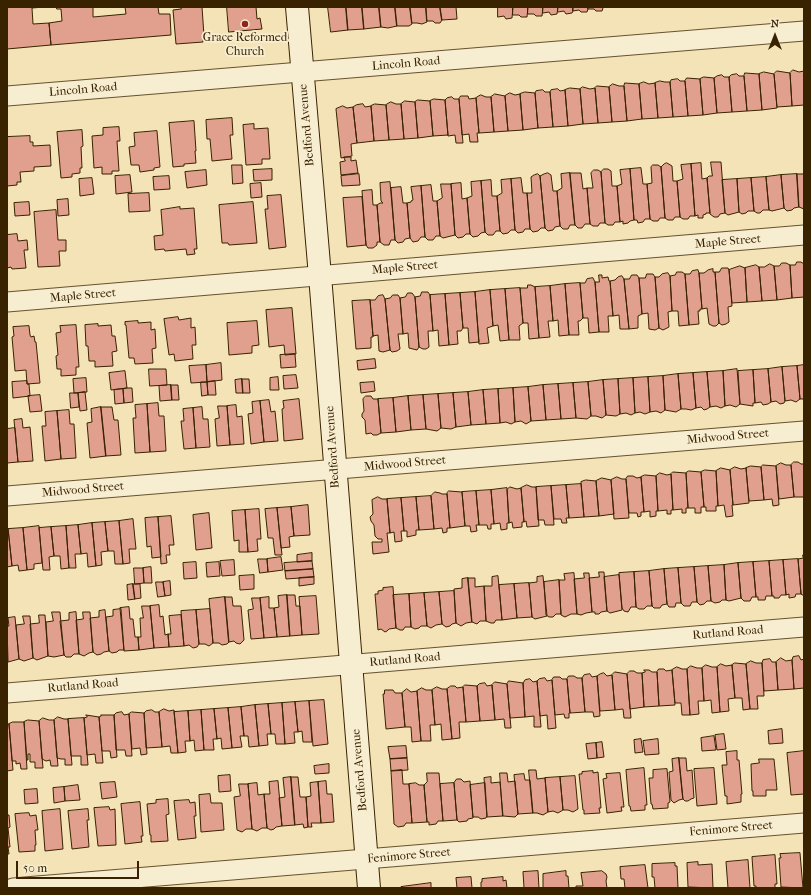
<!DOCTYPE html>
<style>
body{margin:0}
#map{position:relative;width:811px;height:895px;overflow:hidden;background:#f3e3b7;font-family:"IM FELL French Canon",serif}
canvas{display:block}
.frame{position:absolute;inset:0;border:8px solid #392200;pointer-events:none}
.north{position:absolute;left:755px;top:16px;width:40px;height:40px;-webkit-text-stroke:3px #f7edd0;paint-order:stroke;rotate:0deg;font-size:11px;font-weight:700;line-height:16px;text-align:center;color:#392200}
.north::after{content:'';display:block;margin:auto;width:14px;height:18px;background:#392200;clip-path:polygon(50% 0,100% 100%,50% 72%,0 100%)}
.scale{position:absolute;left:16px;top:861px;width:123px;height:18px;box-sizing:border-box;border:2px solid #392200;border-top:0;padding-left:5px;font-size:12px;line-height:14px;white-space:nowrap;color:#392200;-webkit-text-stroke:3px #f7edd0;paint-order:stroke}
</style>
<div id="map">
<canvas width="811" height="895"></canvas>
<div class="frame"></div>
<div class="north">N</div>
<div class="scale">50 m</div>
</div>
<script>
const c = document.querySelector('canvas').getContext('2d');
c.lineJoin = 'round';
function fill(path, color) { c.fillStyle = color; c.fill(path, 'evenodd'); }
function trace(path, color, width, dash) { c.strokeStyle = color; c.lineWidth = width; c.lineCap = dash ? 'butt' : 'round'; c.setLineDash(dash || []); c.stroke(path); }
function label(font, color, halo, rows, align = 'center') {
  c.font = font + ' "IM FELL French Canon",serif'; c.lineWidth = 3.5; c.setLineDash([]); c.textBaseline = 'middle'; c.strokeStyle = halo; c.fillStyle = color; for (const [text, x, y, turn = 0] of rows) {
    c.save(); c.translate(x, y); c.rotate((+turn || 0) * Math.PI / 180); c.textAlign = isNaN(turn) ? turn : align; if (halo) c.strokeText(text, 0, 0); c.fillText(text, 0, 0); c.restore();
  }
}
const building = new Path2D(`
 M7,7h37l-12,1 1,16 16,-1 2,22 -44,4z
 M57,7h36v10l33,-3 -1,-7h33l1,7h11l1,21 -120,10 -2,-22 13,-2 -1,-12h-4z
 M181,7h21l2,29h-1v6l-27,2 -3,-34 8,-1z
 M227,7h29l1,12 3,-1 2,11 -33,3z
 M328,7h18l2,23 -17,2z
 M346,7h16l2,22 -16,1z
 M362,7h17l2,20 -17,2z
 M379,7h16l2,19 -9,2 -7,-1z
 M395,7h15l2,17 -3,2h-12z
 M410,7h16l1,15 -5,2 -5,-1h-5z
 M426,7h14l2,13 -2,3h-5l-2,-2h-6z
 M440,7h16l1,12 -15,1z
 M498,7h15l-1,11 -6,1 -2,-3 -6,1z
 M513,7h15l-1,10h-6l-2,-2h-6z
 M528,7h15l-1,9h-6l-2,-2h-6z
 M543,7h15l-1,7 -6,1 -2,-3 -6,1z
 M558,7h15v4l-1,2 -6,1 -2,-3 -6,1z
 M573,7h15v2l-1,3h-6l-2,-2 -6,1z
 M588,7h15v1l-1,3h-6l-2,-2h-6z
 M793,70l6,2 5,-1v34l-12,1 -2,-33z
 M777,71l13,2 2,33 -15,1 -3,-33z
 M764,72l10,2 3,34 -15,2 -3,-36z
 M745,73l14,1 3,36 -15,1 -3,-35z
 M737,74l2,2h5l3,35 -15,1 -3,-35 2,-2z
 M722,75l2,2h5l3,35 -15,1 -3,-35 3,-2z
 M704,77l10,1 3,35 -14,2 -3,-36z
 M687,78l13,1 3,36 -15,1 -3,-35z
 M678,79l2,2h5l3,35 -15,1 -3,-35 1,-2z
 M660,81l5,1h5l3,35 -15,1 -3,-35z
 M644,82l5,2 6,-1 3,35 -16,1 -3,-35z
 M625,83l14,1 3,35 -15,2 -3,-35z
 M613,84l6,2h5l3,35 -15,1 -3,-35z
 M597,86l12,1 3,35 -14,1 -3,-35z
 M583,87l7,2 5,-1 3,35 -15,1 -3,-35z
 M570,88l10,1 3,35 -15,2 -3,-36z
 M558,89l2,2 5,-1 3,36 -15,1 -3,-35 1,-2z
 M543,90l2,2h5l3,35 -15,1 -3,-35 1,-2z
 M525,92l10,1 3,35 -15,2 -3,-36z
 M510,93l5,2 5,-1 3,36 -15,1 -3,-35z
 M495,94l10,2 3,35 -14,1 -3,-35z
 M481,95l5,2h5l3,35 -15,1 -3,-35z
 M461,96h7l1,3 7,-1 3,35h-2l1,9h-8l-1,-8 -7,1 -3,-36z
 M452,97l2,2h5l4,44h-7l-1,-8 -7,1 -3,-36 2,-2z
 M434,99l11,1 3,35 -15,1 -3,-35z
 M418,100l12,1 3,35 -15,2 -3,-36z
 M405,101l10,1 3,36 -14,1 -3,-35z
 M391,102l5,2h5l3,35 -15,1 -3,-35z
 M363,104l2,3 6,-1 3,35 -17,2 -4,-36 3,-2z
 M375,104l11,1 3,35 -15,1 -3,-35z
 M343,106l4,2 6,-1 4,36 -6,1 1,12 -11,2 -5,-49z
 M232,118l1,17h-3l2,24 -20,2 -2,-22h-3l-1,-19z
 M194,121l2,30h-1l1,12 -12,1v2l-11,1 -4,-44z
 M254,124v5l14,-1 2,31h-8v5l-16,1 -3,-40z
 M119,127l1,14h-3l2,30h-7v3h-10v-7l-8,1 -2,-32 11,-1v-7z
 M82,130l1,16 -2,1 1,21h-2v5l-8,1v3l-11,1 -4,-46z
 M157,131l3,36 -6,1v2l-14,2 -1,-7h-8l-2,-18 6,-1 -1,-13z
 M30,136v6h3v4l17,-1 1,21 -17,1v4l-14,1 1,10h-4v3l-10,1v-49z
 M344,157h7v4l5,-1 2,13 -17,2 -1,-13 5,-1z
 M711,162h10l4,51 -5,1 -2,3h-4l-4,-3 -3,-36 2,-2h3z
 M667,163l5,3 1,15h4l3,36h-5l-2,3h-5l-3,-2 -4,-51 3,-3z
 M701,163l1,16 5,-1 3,35h-4v1l-3,1v3h-5v-3l-3,1 -4,-52z
 M691,164l4,52h-5l-2,3h-5l-3,-2 -3,-36 6,-2 -2,-14z
 M232,165h10l1,18 -10,1z
 M653,165h5l3,2 4,51h-5l-2,3h-5l-3,-2 -3,-35 5,-1 -1,-16z
 M641,168l2,16h4l3,35h-5l-2,3 -5,1 -1,-3h-3l-4,-51z
 M272,169v11l-18,1 -1,-11z
 M604,169h4l3,2 1,15h5l3,36h-5l-2,3h-5l-3,-2 -4,-51z
 M630,169l4,51 -4,1 -2,2 -5,1v-3l-3,1 -3,-36 5,-2 -2,-14z
 M206,170l1,15 -20,3 -2,-16z
 M594,170h4l3,2 4,51h-5l-2,3h-5l-3,-2 -3,-36h6l-2,-15z
 M548,173l3,2 2,16h4l3,35 -5,1 -2,3 -5,1 -3,-3 -5,-52 4,-2z
 M570,173l5,52h-5l-2,4h-5l-3,-3 -3,-35 5,-3 -1,-14z
 M570,173h11l2,16 4,-1 3,36h-5l-3,4h-4l-3,-3z
 M359,174l1,11 -18,1 -1,-10z
 M538,174l2,2 5,52h-4l-3,3 -5,1 -3,-3 -3,-36h5l-1,-16 3,-2z
 M797,174l2,33 -5,1 -2,2 -5,1 -3,-3 -3,-33z
 M797,174h7v35l-5,-2z
 M130,175l2,17 -16,2 -1,-18z
 M781,175l3,33 -12,3 -3,-1 -3,-33z
 M169,176l1,13 -16,1 -1,-13z
 M766,177l3,33h-6l-3,3h-3l-3,-2 -3,-33z
 M92,178l2,16 -14,2 -1,-17z
 M521,178l2,15h4l3,36h-5l-2,3 -5,1 -3,-3 -4,-51z
 M751,178l3,33h-6l-2,2 -4,1 -3,-2 -2,-33z
 M511,179l4,51h-4l-3,3 -5,1 -3,-3 -3,-35 5,-3 -1,-13z
 M737,179l2,33 -11,3 -3,-2 -3,-33z
 M491,180l1,16h5l3,35h-4l-3,4h-5l-3,-3 -4,-51z
 M481,181l4,51 -4,1 -3,3 -5,1 -3,-3 -3,-36 5,-2 -1,-14z
 M390,182l5,58h-4l-2,5h-5l-4,-3 -3,-37 3,-2h3l-2,-2 -1,-18z
 M261,183l1,14 -11,1 -1,-14z
 M461,183l1,16 5,-1 3,36h-4l-3,3 -5,1 -3,-3 -4,-51z
 M441,184h10l4,51 -12,3 -3,-2 -3,-35 5,-3z
 M431,185l2,16h4l3,35h-4l-3,4h-5l-3,-3 -4,-51z
 M421,186l4,51h-4l-3,4 -5,1 -3,-4 -3,-35 4,-1v-1l2,-1 -2,-13z
 M401,187l2,16h4l3,35 -5,1 -2,3 -5,1 -3,-3 -4,-52z
 M372,190l1,15h4l3,37h-3v3l-4,3h-5l-2,-3 -4,-54z
 M149,193l1,18 -21,1 -1,-18z
 M281,195l5,52 -17,2 -4,-40h3l-1,-13z
 M362,197l4,48 -19,2 -4,-49z
 M68,199l1,16 -11,1 -1,-16z
 M29,202l1,13 -15,1 -1,-13z
 M253,202l4,41 -28,2 -1,-2h-6l-3,-38z
 M180,207v2l14,-1 3,41h-3l1,5 -8,1 -1,-6 -21,2 -1,-2 -9,1 -1,-14 9,-1 -2,-25z
 M56,210l2,30h8v11h-7l1,15 -22,1 -4,-55z
 M17,234l1,7 9,-1 1,10h-4l2,18 -14,1 -1,-2 -4,1v-33z
 M797,262h4l3,2v33l-12,1 -2,-33h5z
 M782,263h4l4,2 2,33 -15,2 -3,-34h5z
 M770,264l4,2 3,34 -15,1 -3,-34h5z
 M756,265l3,2 3,34 -15,1 -2,-34z
 M740,266l5,2 2,34 -15,1 -3,-33z
 M722,268h6l1,2 3,36 -4,1 1,15 -3,2 -4,1 -3,-2 -4,-51h4z
 M713,269v3h2l4,51 -3,3h-3l-4,-2 -2,-16 -5,1 -3,-36h5l4,-3z
 M698,270l1,3 3,36h-2v2h-2l1,13 -10,1 -4,-51h5l2,-3z
 M677,272h5l3,2 4,51 -10,1 -1,-15h-6l-2,-35 5,-1z
 M668,273l2,3 2,35 -4,1 1,15 -6,3 -4,-2 -4,-51h4l3,-3z
 M647,274h6l2,3 4,51 -4,2 -6,-1 -1,-16 -6,1 -3,-36h6z
 M599,275h3v3l6,-1 1,4h1l3,35h-5l1,16h-10l-4,-50h4z
 M632,275h5l2,3 3,36 -4,2v12l-9,1 -5,-50h5z
 M622,276l2,3 5,50h-9l-1,-14 -6,1 -3,-35 5,-1 3,-3z
 M593,278l2,4 4,50 -10,1 -1,-15h-5l-3,-35h5l2,-4z
 M580,283l3,35 -3,3h-2l1,14h-10l-4,-51z
 M565,284l4,51 -10,1 -1,-16 -5,1 -3,-35z
 M528,285h3l4,2 4,51 -10,1 -1,-16h-5l-3,-35h7z
 M550,286l3,35h-5l2,16 -11,1 -4,-51z
 M520,288l3,35 -4,3 1,14h-11l-4,-51z
 M505,289l4,51 -9,1 -2,-16 -5,1 -3,-36z
 M490,290l3,36 -6,2 2,15 -10,1 -4,-52z
 M422,292h6l2,3 3,36h-5l1,16 -3,2h-3l-4,-2 -4,-50 5,-1z
 M475,292l4,50 -10,1 -1,-15h-5l-3,-35z
 M408,293h4l3,4 4,50 -2,3 -8,-2 -1,-15 -5,1 -3,-36 5,-1z
 M460,293l3,35 -2,3h-4l1,13 -9,1 -4,-51z
 M445,294l4,51 -10,1 -1,-16 -5,1 -3,-36z
 M383,295l2,4 5,51 -7,2 -4,-1 -1,-16 -5,1 -3,-36h5l3,-4z
 M393,295h5l2,3 3,36h-5l2,15 -3,2 -5,1 -2,-2 -5,-51 5,-1z
 M370,300l3,36v1h-2v11l-15,1 -4,-48z
 M292,308l4,46 -11,1 -1,-10 -15,2 -3,-37z
 M178,317l1,3 12,-2v10l4,-1 1,18h-4l1,14 -18,2 -1,-7 -5,1 -5,-36z
 M138,321v2l13,-1v8l4,-1 1,19 -4,1 1,14 -18,1 -1,-6h-5l-3,-33h-1v-3z
 M257,321l2,24 -7,1v7l-23,2 -2,-32z
 M98,324v2l13,-1 1,11h3l2,15 -5,1 1,14 -18,1v-6h-6l-1,-15h-2l-1,-21z
 M76,325l3,42h-3v8l-15,1v-7h-4l-1,-13 2,-1 -2,-22 5,-1 -1,-6z
 M29,326l1,9 1,2 3,-1 1,6h1l4,41 -13,1 -1,-14 -11,1 -3,-34 2,-1 -1,-9z
 M295,354l1,13 -15,1 -1,-13z
 M375,359l1,9 -18,2 -1,-9z
 M221,363l1,17 -15,2 -1,-17z
 M206,365l1,17 -16,1 -2,-17z
 M804,365v34h-4l-3,-33z
 M797,366l3,33 -4,3 -5,-2 -6,1 -3,-34z
 M782,367l3,34 -1,2 -4,1 -4,-3 -5,1 -3,-33z
 M149,369h17l1,16 -17,1z
 M737,369l3,35 -4,3 -6,-2 -5,1 -2,-35z
 M768,369l3,33 -3,2 -5,1 -2,-3 -6,1 -2,-33z
 M753,370l2,33h-2v3l-13,-2 -2,-33z
 M125,371l2,17 -16,2 -2,-17z
 M723,371l2,35 -4,2 -5,-2 -6,1 -3,-35z
 M707,372l3,35 -3,2 -3,1 -3,-3 -5,1 -3,-35z
 M693,373l3,35 -5,2 -5,-1h-5l-3,-35z
 M678,374l3,35 -5,3 -11,-2 -2,-34z
 M296,375l2,13 -14,1 -1,-13z
 M663,376l2,34 -4,3 -5,-2 -6,1 -2,-35z
 M278,377l1,13h-9v-12z
 M648,377l2,35 -5,2 -5,-2 -5,1 -2,-35z
 M86,378l1,14 -13,1 -1,-14z
 M633,378l2,35 -4,2 -5,-2 -6,1 -2,-35z
 M242,379h7l1,14h-7z
 M242,379l1,14h-7l-1,-13z
 M618,379l2,35 -4,2 -10,-1 -3,-35z
 M603,380l3,35 -4,3 -6,-2h-5l-3,-34z
 M27,381v3h2l1,12 -17,2 -1,-16z
 M215,381l1,14h-8l-1,-13z
 M201,382h6l1,13 -6,1z
 M374,382l1,9 -14,2 -1,-10z
 M588,382l3,34 -4,3 -11,-1 -3,-35z
 M573,383l3,35 -15,1 -3,-35z
 M558,384l3,35 -15,1 -3,-35z
 M171,385h7l1,15h-7z
 M171,385l1,15 -12,1 -1,-15z
 M543,385l3,35 -15,1 -3,-34z
 M528,387l3,34 -5,3 -5,-3 -6,1 -2,-34z
 M127,388h5l1,14 -9,1 -1,-14z
 M513,388l2,34 -4,2 -5,-2 -6,1 -2,-34z
 M123,389l1,14 -9,1 -1,-14z
 M498,389l2,34 -14,1 -3,-34z
 M483,390l3,34 -15,1 -3,-33z
 M85,392l2,18 -7,1 -2,-18z
 M468,392l3,33 -15,2 -3,-34z
 M70,393h8l1,14 -8,1z
 M453,393l3,34 -5,2 -10,-1 -3,-34z
 M438,394l3,34 -4,3 -11,-2 -3,-34z
 M40,395l2,16 -12,1 -2,-16z
 M423,395l3,34 -15,1 -3,-34z
 M366,396h5l2,3h5l3,34 -4,2h-4l-2,-2 -5,1 -1,-14 -3,-3v-3l2,-3 -1,-12z
 M408,396l3,34 -15,2 -3,-34z
 M393,398l3,34 -15,1 -3,-34z
 M299,399l4,40 -19,2 -2,-32 2,-1 -1,-7z
 M269,400l2,12 4,-1 3,30 -14,1 -4,-41z
 M260,401l4,41 -13,2 -3,-30 5,-1 -1,-11z
 M158,403l1,13h5l2,35 -16,1 -3,-48z
 M147,404l3,48 -15,1 -2,-35h3l-1,-13z
 M236,405l1,12 5,-1 2,28 -14,1 -3,-39z
 M218,406h9l3,39 -13,1 -2,-27 4,-1z
 M101,407l5,49 -16,2 -3,-35 5,-1 -1,-13z
 M101,407h11l2,13h4l3,35 -15,1z
 M202,407l1,12h5l2,28 -14,1 -3,-40z
 M193,408l3,40 -12,1 -3,-28h3l-1,-12z
 M69,410l1,14h4l2,34 -15,1 -4,-48z
 M57,411l4,48 -16,2 -3,-35h4l-1,-14z
 M22,419l1,9 7,-1 3,34 -15,1 -4,-42z
 M15,428l3,34 -11,1v-34z
 M794,462h4l3,2h3v33h-10l-3,-32z
 M781,463l5,2h5l3,32 -15,2 -3,-33z
 M763,465l13,1 3,39 -6,1 -1,-7 -8,1 -3,-33z
 M751,466l10,1 3,33 -15,1 -3,-33z
 M735,467l6,2 5,-1 3,35 -16,2 -3,-35z
 M721,468l9,2 3,35h-1l1,11 -7,1 -2,-12 -6,1 -2,-35z
 M705,470l11,1 2,35h-2v5h-10v-4h-2l-3,-35z
 M689,471l12,1 3,35h-3v6h-6v-5h-7l-2,-35z
 M673,472l13,1 2,35h-2v5h-4v-4l-9,1 -2,-36z
 M660,473l7,2 4,-1 2,36h-2v4h-4v-4l-9,1 -2,-35z
 M645,475l11,1 2,35h-2v5l-6,1v-6l-6,1 -3,-35z
 M628,476h5l4,2 4,-1 3,35h-3v4l-3,1 -1,-4h-8l-3,-34z
 M617,477l5,2h4l3,39 -15,1 -3,-39z
 M602,478l9,2 3,34 -15,2 -3,-35z
 M586,480l10,1 3,35 -15,1 -3,-35z
 M581,484l3,33 -15,1 -3,-33z
 M527,485l5,2h4l3,39 -12,1 -1,-6 -2,1 -3,-34z
 M566,485l3,33h-3l1,5h-5l-1,-4h-7l-3,-33z
 M551,486l3,39h-9l-1,-5h-6l-2,-33z
 M510,487l7,2 4,-1 3,34h-2v5l-9,1 -1,-6 -3,1 -2,-33z
 M507,488l2,35h-2v6l-6,1 -1,-7 -6,1 -3,-34z
 M491,490l3,34h-3v5h-3l-1,-4h-8l-3,-34z
 M449,491l13,1 3,34 -15,2 -3,-35z
 M476,491l3,34h-3l1,6 -6,1 -1,-6h-5l-3,-34z
 M435,492l5,1 2,1h5l3,34h-3v4l-4,1 -1,-5 -8,1 -3,-33z
 M431,496l3,33 -15,1 -3,-33z
 M378,497l4,2h5l3,34h-3l2,19 -16,2 -1,-12h10v-3h-4l-3,-3 -1,-11 -3,-4 -1,-4 3,-3 -1,-14z
 M416,497l3,33h-3v5l-9,2v-6h-3l-3,-33z
 M401,498l3,33h-3l1,10 -7,1 -1,-10 -4,1 -3,-34z
 M308,505l2,30 -16,1 -3,-29z
 M291,507l3,29 -5,1 1,10 -9,1 -4,-40z
 M277,508l5,47h-7l-2,-17h-5l-3,-29z
 M259,509l2,30h-4l1,12 -10,1 -3,-42z
 M245,510l3,42h-9v-12l-5,1 -2,-30z
 M209,513l3,35 -16,2 -3,-35z
 M171,516l3,29h-5l1,10h-4l1,8 -6,1 -3,-47z
 M158,517l3,40 -9,1 -1,-12 -4,1 -2,-29z
 M133,519l3,30h-7l1,14 -7,1 -4,-43z
 M119,521l4,43h-8l-1,-13h-6l-3,-29z
 M105,522l3,29 -7,1 1,13 -6,1 -4,-43z
 M92,523l4,43 -8,1 -1,-14 -6,1 -3,-29z
 M78,525l3,29h-6l1,14h-7l-3,-42z
 M39,526l3,37 -8,1v5l-7,1 -4,-42z
 M66,526l3,42 -8,1 -1,-13h-6l-3,-29z
 M51,527l3,29 -5,1 1,13h-7l-4,-42z
 M7,528h1l4,38 -5,1z
 M23,528l4,42 -8,1 -1,-6 -6,1 -4,-37z
 M312,553v8l-15,1v-7z
 M803,555h1v41l-3,-2 -3,-35 5,-1z
 M281,557l2,13 -15,2 -1,-13z
 M258,559h9l1,13 -8,1z
 M798,559l3,35h-5l-1,3 -6,1v-4l-3,1 -3,-35z
 M234,560l1,15 -13,1 -2,-15z
 M783,560l3,35h-5l-2,3h-5v-2h-2l-3,-35z
 M312,561l1,8 -28,2 -1,-8z
 M769,561l3,35h-6l-1,4h-7v-3h-2l-3,-35z
 M196,562l1,16 -13,1 -1,-16z
 M219,562l1,14 -13,1 -1,-14z
 M753,562l3,35h-4l-2,4h-6l-3,-3 -3,-35z
 M738,563l3,35 -12,3 -3,-1 -2,-35z
 M724,565l2,35h-4l-2,2 -5,1 -4,-2 -3,-35z
 M708,566l3,35h-4l-3,3 -4,1 -3,-3 -3,-35z
 M151,567l1,16h-8l-1,-15z
 M694,567l3,35h-5l-2,4h-6l-3,-3 -3,-35z
 M134,568h9l1,15 -9,1z
 M678,568l3,35h-5l-1,4h-6l-2,-3 -3,-35z
 M313,569l1,8 -28,2 -1,-8z
 M664,569l3,35 -5,1 -2,3h-6l-2,-2 -3,-35z
 M649,571l3,35h-5l-3,3h-5l-3,-2 -2,-35z
 M599,572h5l3,39 -6,1 -2,2h-4v-2h-3l-3,-34 10,-1z
 M634,572l2,35h-5l-3,5 -4,-1 -2,-3 -3,-35z
 M574,573l3,41h-6l-6,3 -4,-2 -2,-35h6l-1,-6z
 M584,573h5l3,39 -6,1 -5,2 -4,-1 -3,-35 10,-1z
 M254,575v14l-14,1 -1,-14z
 M619,575l3,35 -12,3 -3,-2 -3,-34z
 M498,576l4,44h-6l-2,3h-3l-5,-2 -2,-35h8v-9z
 M543,576l4,40 -12,3 -3,-2 -3,-34 8,-1v-5z
 M314,577v7l-15,2v-8z
 M468,578l4,44 -6,1 -5,3 -5,-3 -2,-34 8,-1v-9z
 M468,578h7v9l9,-1 2,35h-6l-3,3 -5,-2z
 M559,580l2,34h-5l-3,3h-4l-3,-2 -2,-33z
 M170,581l1,14 -6,1 -2,-14z
 M156,582h7l2,14 -7,1z
 M529,583l3,34 -15,1 -3,-34z
 M133,584l2,15 -7,1 -1,-15z
 M133,584h7l1,14 -6,1z
 M514,584l3,34 -15,2 -3,-35z
 M393,587l3,41 -7,1 -2,2 -2,1 -4,-3 -3,1 -3,-36h3v-3l5,-1v-2z
 M454,591l2,32 -4,1 -2,2 -4,1 -4,-3 -3,-32z
 M439,592l3,32 -6,1 -5,3 -4,-2 -3,-33z
 M424,593l3,33h-6l-2,2 -4,1 -4,-2 -2,-33z
 M409,594l2,33h-6l-2,3h-3l-4,-2 -3,-33z
 M287,595l3,41 -13,1 -3,-29 5,-1 -1,-11z
 M287,595h8l1,11h4l2,29 -12,1z
 M316,596l3,38 -17,1 -3,-38z
 M225,597l4,45 -2,2 -5,1 -3,-2h-6l-4,-44z
 M225,597h7l1,9h8l3,34 -4,4 -4,-1 -2,-2 -5,1z
 M269,597v11h5l3,29 -13,1 -4,-40z
 M252,598h8l4,40 -13,1 -3,-29 5,-1z
 M159,605l1,12 3,-1 2,19 3,-1 1,13 -15,1 -4,-42z
 M142,606h8l4,42 -15,2 -1,-13h3l-1,-19h3z
 M129,607l1,12h3l2,18h3l1,13 -15,1 -4,-43z
 M121,609l3,41h-5l-2,2 -5,1 -3,-2 -3,-34 7,-1v-6z
 M210,609l3,34 -4,3 -4,-2h-6l-3,-34z
 M105,610l4,41 -5,1 -3,2 -4,1 -4,-3 -3,-34 9,-1v-6z
 M196,610l3,34 -2,3 -4,1 -4,-3 -5,1 -3,-35z
 M52,612h8l4,43 -10,2 -6,-1 -2,-34 7,-1z
 M76,612l3,42h-5l-3,3h-5l-2,-2 -4,-34 9,-1v-7z
 M83,612h7l3,40 -4,1 -5,3 -5,-2 -3,-34 7,-1z
 M39,615h6l3,41 -11,4 -4,-2 -3,-34 9,-1z
 M181,615l3,31 -15,1 -1,-13h3l-2,-18z
 M23,616h7l3,42 -9,3 -5,-2 -3,-34 8,-1z
 M15,617l4,42 -11,3 -1,-36h2l-1,-8z
 M799,656l2,4 3,-1v29l-10,1 -2,-29 1,-3z
 M781,658l5,3 6,-1 2,29 -16,1 -2,-28z
 M770,659l2,3h4l2,28 -14,1 -2,-28 1,-3z
 M751,661l5,2h6l2,33h-7l1,13h-8l-4,-45z
 M735,663l11,1 4,45 -7,1 -1,-12h-7l-3,-33z
 M721,664l5,2 6,-1 3,33 -7,1 1,12 -9,1 -3,-45z
 M706,665l6,2h5l3,45 -8,1 -1,-13 -7,1 -2,-33z
 M691,666l6,2h5l2,33h-6l1,13 -9,1 -3,-46z
 M677,667l5,2h5l3,46h-8l-1,-12h-6l-3,-33z
 M659,669h5l2,2 6,-1 3,35 -16,1 -2,-34z
 M644,670h5l3,2h5l2,34 -15,1 -2,-34 3,-1z
 M630,671h4l3,2h5l2,34 -14,2 -3,-35z
 M615,672l12,2 4,44h-7l-1,-9 -8,1 -3,-35z
 M604,673l3,3 5,-1 3,35 -15,1 -3,-35 3,-2z
 M590,674l2,3 5,-1 3,40 -6,1 -1,-5h-8l-3,-34 2,-3z
 M569,676h5l3,2h5l3,34 -15,1 -3,-34z
 M554,677h6l2,2h5l3,34h-1v5h-4l-1,-4 -9,1 -3,-35z
 M545,678l2,3 5,-1 4,48 -8,1 -1,-14 -7,1 -3,-35 2,-2z
 M530,679l3,3 4,-1 4,46h-7v-11l-9,1 -2,-34 2,-3z
 M509,681l14,2 2,34 -15,1 -3,-34z
 M495,682l12,2 4,44h-6l-1,-9 -9,1 -3,-35z
 M485,683l2,3 5,-1 3,35 -15,1 -3,-35 2,-2z
 M465,685l12,1 3,35 -14,1 -3,-35z
 M451,686h4l2,2 6,-1 3,35h-7l1,16 -8,1 -5,-50z
 M437,687l5,2h5l5,50 -10,1 -1,-16 -6,1 -3,-35z
 M422,688l4,2h6l3,35h-5l1,16h-10l-4,-50z
 M407,689l4,3 6,-1 4,50 -9,1 -1,-15h-6l-3,-34z
 M385,690h8l2,3h7l3,34 -19,2 -3,-35h1z
 M324,700l4,44 -15,2 -4,-45z
 M309,701l3,41h-9l-1,-11 -4,1 -3,-30z
 M295,702l3,30h-4l1,11 -10,1 -3,-41z
 M282,703l3,41h-9l-1,-10h-4l-3,-30z
 M268,704l3,30h-4l1,11 -9,1 -4,-41z
 M255,705l4,41 -10,1 -1,-11h-4l-3,-29z
 M241,707l3,29h-4l2,11 -10,1 -4,-40z
 M228,708l4,40 -10,1 -1,-11 -4,1 -3,-30z
 M164,709l5,2 5,-1 4,43h-7l-1,-7 -8,1 -3,-35z
 M214,709l3,30h-4l1,11h-10l-3,-40z
 M152,710l3,2h4l3,35 -16,1 -2,-35 2,-2z
 M201,710l3,40 -9,1 -1,-11 -4,1 -2,-30z
 M188,711l2,30h-5l1,11 -8,1 -4,-41z
 M122,712l2,3 5,-1 3,42h-6l-1,-6h-9l-2,-35 2,-2z
 M132,712l12,1 3,41 -6,1 -1,-7 -8,1 -3,-35z
 M86,715l13,2 4,46h-7l-1,-9 -8,1 -3,-37 3,-1z
 M101,715h13l3,42 -6,1 -1,-7h-8l-3,-34 2,-1z
 M58,717l6,2h4l4,46h-7v-6h-4l-4,-1 -3,-38z
 M43,718l6,2h5l4,46h-7l-1,-6 -4,1 -4,-2 -3,-38z
 M84,718l4,47h-7v-9h-10l-3,-37z
 M28,720l11,1 4,47h-8v-6h-5v-8h-2v6h-1l-3,-38z
 M13,722h11l3,47h-6l-1,-6 -4,1v-3h-4l-3,-37z
 M7,724h2l4,46 -6,1z
 M782,729l1,14 -14,1 -1,-13z
 M724,734l2,15 -9,1 -2,-15z
 M714,736l2,14 -14,1 -1,-13z
 M641,739l2,13 -8,1 -1,-13z
 M658,739l1,15 -14,1 -2,-14z
 M602,742l2,15 -7,1 -1,-15z
 M596,743l1,15 -9,1 -2,-15z
 M406,746l1,12 -17,1 -2,-12z
 M737,751v9h2l3,34h-1v8l-14,2v-8h-2l-3,-31h5l-1,-13z
 M804,751v43l-13,1 -4,-42z
 M407,758l1,12 -17,1 -1,-12z
 M679,758l4,41 -4,1 -5,3 -3,-3 -2,-28 4,-1 -1,-12z
 M679,758h7l1,13 5,-1 2,28 -3,1 -3,2h-3l-2,-2z
 M759,759h15l3,31h-11v6h-13v-5h-1l-1,-27 8,-1z
 M329,764v9l-14,1 -1,-8z
 M644,768l3,37h-2v5l-14,1 -1,-5h-1l-3,-36z
 M714,768l3,36 -20,2 -3,-37z
 M667,769l3,33 -2,1v5l-15,1 -1,-5h-1l-2,-26h4v-8z
 M402,770l1,14h6l3,39h-6l-2,3 -6,1 -4,-3 -3,-53z
 M529,770h7l1,9 8,-1 3,34 -5,3 -6,-2h-4z
 M593,771v2l5,-1 3,36h-2l1,5 -16,1v-4h-1l-4,-36h3v-2z
 M427,773h12l4,48h-5l-2,3 -7,1v-3h-2l-3,-37 3,-3z
 M500,773h7l1,9 7,-1 3,33 -3,3 -12,-1z
 M620,773l4,34h-3l1,4 -15,2 -4,-34 4,-1 -1,-4z
 M524,774l1,6h5l3,33 -15,1 -4,-39z
 M230,775l1,16 -12,1 -1,-16z
 M575,776l3,33 -5,3 -5,-2h-5l-3,-33z
 M291,777l4,48 -13,1 -3,-28 6,-1 -2,-19z
 M291,777h7l2,20h6l2,30 -4,1 -1,-4 -8,1z
 M491,777v6l9,-1 3,34 -16,1 -3,-39z
 M560,777l3,33 -5,3 -5,-2 -5,1 -3,-34z
 M457,779h4l3,3 6,-1 3,37 -5,1 -1,2 -8,1 -2,-2 -3,-37z
 M278,781l4,45 -6,1 -2,2 -3,1 -4,-2 -3,-34h6l-1,-12z
 M326,781l1,13h5l2,28 -13,1 -3,-41z
 M115,782l2,15 -15,2 -2,-16z
 M318,782l3,41h-10l1,4h-4l-2,-30 5,-1 -1,-13z
 M257,783l1,12 6,-1 3,34h-5l-5,3 -5,-2 -4,-45z
 M416,783l3,2h5l3,37 -15,1 -3,-39z
 M454,783l3,37 -14,1 -3,-37z
 M485,783l2,33 -1,2 -5,1 -3,-2h-5l-3,-32z
 M239,784h9l4,45h-6l-4,3 -5,-2 -3,-33 6,-1z
 M78,785l2,15 -15,1 -1,-14z
 M64,787l1,14 -11,2 -1,-15z
 M37,789l1,14 -13,1 -1,-14z
 M210,794l1,9h11l2,27 -23,2 -2,-37z
 M168,799l1,15 -3,1 2,26 -17,1v-7h-1l-3,-31 9,-1v-3z
 M189,800l1,3 5,-1 1,14h-2l2,22 -18,2 -4,-39z
 M140,802l3,34h-2l1,6 -17,2 -4,-40z
 M109,807l1,3 5,-1 1,36 -18,1 -4,-38z
 M60,809l3,40 -18,2 -3,-40z
 M88,809l1,11h-2l2,27 -17,2 -4,-38z
 M29,813l1,3 6,-1 2,15h-3l1,15h-1v6l-16,1 -4,-38z
 M7,815h2l1,12 -2,1 2,19h-2l1,7h-2z
 M800,853l3,35 -22,-1 -2,-29h2l-1,-4z
 M775,855l2,29h-2v4h-19v-2h-2l-2,-29z
 M748,860l2,28h-22l-2,-26z
 M698,862v3l14,-1 1,24 -25,-1 -1,-24z
 M675,863v3h2l1,22h-23l-1,-11h-2v-13z
 M645,865l3,23h-23l-1,-9h-3l-1,-12z
 M538,871l1,17h-15l-1,-16z
 M566,871v5h2l1,12h-26v-14z
 M602,871l4,3 1,3 -1,4 1,7h-31v-2h7l-2,-13z
 M471,877l1,11h-15l-1,-10z
 M503,877v4l3,-1 1,8h-26v-6h1v-3z
 M431,883v5h-30v-1z`);
const street = new Path2D(`
 M7,96l797,-65
 M7,302l797,-67
 M7,496l797,-65
 M7,693l797,-66
 M13,888l791,-65`);
const secondary = new Path2D(`
 M297,7l24,281 48,600`);
const markers = [
 [245,24,4,"#8f2418"]
];
const poiNames = [
 ["Grace Reformed",245,38],
 ["Church",245,52]
];
const streetNames = [
 ["Lincoln Road",406,64,-5],
 ["Lincoln Road",83,90,-5],
 ["Bedford Avenue",307,125,-95],
 ["Maple Street",728,242,-5],
 ["Maple Street",405,268,-5],
 ["Maple Street",83,296,-5],
 ["Midwood Street",728,437,-5],
 ["Bedford Avenue",333,447,-94],
 ["Midwood Street",405,464,-5],
 ["Midwood Street",83,490,-5],
 ["Rutland Road",728,633,-5],
 ["Rutland Road",405,660,-5],
 ["Rutland Road",83,686,-5],
 ["Bedford Avenue",360,770,-95],
 ["Fenimore Street",731,829,-5],
 ["Fenimore Street",409,856,-5]
];
fill(building, '#e19f8d');
trace(building, '#392200', 1);
trace(street, '#68522e', 21);
trace(secondary, '#392200', 24);
trace(street, '#f7edd0', 19);
trace(secondary, '#f7edd0', 22);
for (const [x, y, r, color] of markers) { const dot = new Path2D(); dot.arc(x, y, r, 0, 2 * Math.PI); c.fillStyle = color; c.fill(dot); trace(dot, '#f7edd0', 1.5); }
label('12px', '#392200', '#f7edd0', poiNames);
label('12px', '#392200', '#f7edd0', streetNames);
</script>
